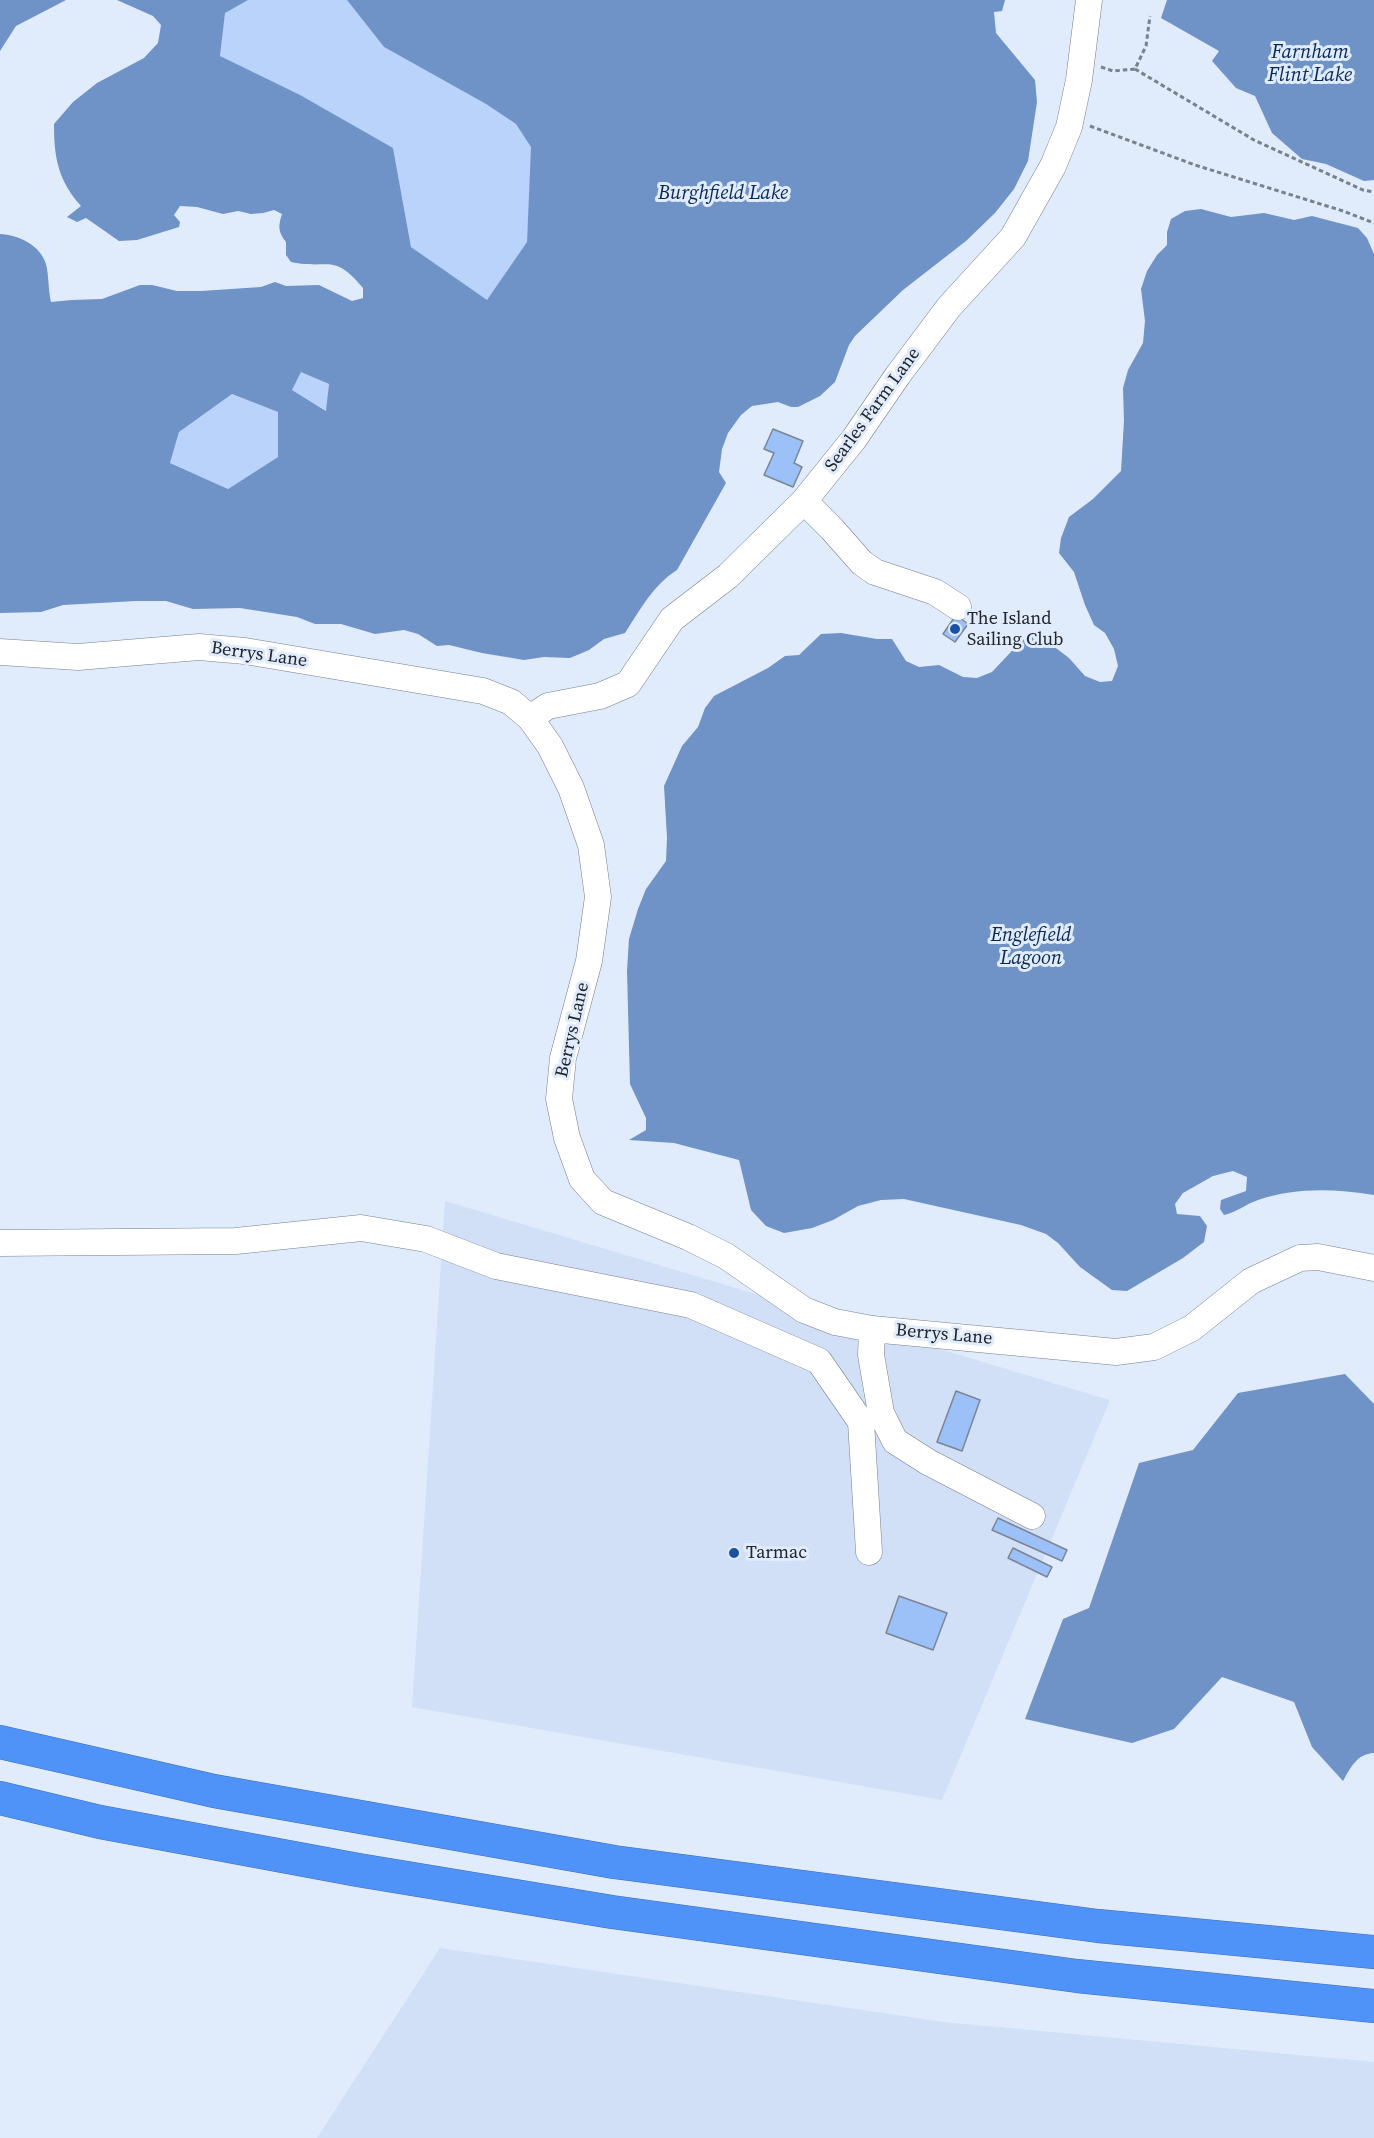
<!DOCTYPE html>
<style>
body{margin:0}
canvas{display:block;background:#e0ebfc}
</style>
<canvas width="1374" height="2138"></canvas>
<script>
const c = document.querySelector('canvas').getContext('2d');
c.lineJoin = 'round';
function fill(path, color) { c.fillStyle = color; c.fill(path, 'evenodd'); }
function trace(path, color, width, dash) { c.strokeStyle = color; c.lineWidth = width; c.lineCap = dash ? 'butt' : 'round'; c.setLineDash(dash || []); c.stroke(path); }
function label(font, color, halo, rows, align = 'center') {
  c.font = font + ' "Source Serif 4",serif'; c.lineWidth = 6; c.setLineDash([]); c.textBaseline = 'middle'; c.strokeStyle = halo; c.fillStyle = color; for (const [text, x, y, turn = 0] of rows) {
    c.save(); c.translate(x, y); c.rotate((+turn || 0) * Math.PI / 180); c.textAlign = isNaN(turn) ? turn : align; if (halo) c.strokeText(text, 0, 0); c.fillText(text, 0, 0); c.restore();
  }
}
const built = new Path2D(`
 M445,1201l665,199 -168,400 -530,-93z
 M440,1948l504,74 430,40v76h-1057z`);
const green = new Path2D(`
 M248,0h99l37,47 102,57 30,20 16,23 -5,95 -40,59 -76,-54 -18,-99 -173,-92 5,-44z
 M301,371l28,13 -2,27 -35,-21z
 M232,394l46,18v45l-50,32 -58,-26 9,-31z`);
const water = new Path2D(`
 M0,0h66l-50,26 -16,25z
 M117,0h131l-23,13 -5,43 80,39 93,53 18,99 76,53 40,-58 4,-95 -15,-23 -30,-20 -102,-57 -37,-47h658l-3,11 -8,1 2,21 39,47 2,22 -9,59 -14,28 -19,24 -29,28 -63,49 -48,46 -6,9 -14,37 -15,14 -22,11h-7l-13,-5 -26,4 -11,9 -13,18 -6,16 -3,23 7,11 -49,87c-24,15 -37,40 -52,63l-21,6 -15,11 -19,8 -26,-1 -20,3 -42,-7 -33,-8 -12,1 -19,-12 -14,-4 -29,4 -34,-10h-26l-18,-7 -57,-9 -47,1 -27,-8h-30l-73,4 -22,7 -41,1v-379c19,1 40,11 46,30 3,12 2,26 5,38l21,-2 30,-1 38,-14h12l25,6h24l60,-4 14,-5 11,4 33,-1 33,16 11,-3v-10c-30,-36 -33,-18 -72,-26l-5,-7v-13c-8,-10 -8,-16 -4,-28l-8,-4 -11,3 -12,1 -13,-3 -15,3 -26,-7 -17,-1 -6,9 6,7 -1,5 -42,13 -18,1 -33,-23 -9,4 -10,-5 14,-11c-23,-26 -27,-48 -27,-82l19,-22 24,-19 47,-25 14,-15 3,-18 -8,-9zM301,372l28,12 -3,27 -34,-21zM232,394l46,18v45l-50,32 -58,-26 9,-31z
 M1167,0h207v180l-10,1 -38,-17 -24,-5 -30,-26 -17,-37 -19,-8 -24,-27 7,-10 -58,-33z
 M1201,209l30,8 33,-4 30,7 18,-4 46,12 9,10 7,16v941c-40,-6 -77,-8 -116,5 -12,4 -21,12 -34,15l-4,-6 1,-9 25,-9 1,-14 -14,-6 -20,5 -30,17 -8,11 2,10 23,2 7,10 -3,16 -21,16 -56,33 -15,-1 -32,-23 -22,-24 -12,-9 -25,-9 -117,-26 -23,1 -23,6 -25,14 -21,8 -28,5 -18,-7 -15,-16 -12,-50 -65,-17 -45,-3 17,-10v-12l-16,-34 -3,-113 2,-32 9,-30 8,-20 20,-28 1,-23 -3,-52 18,-40 16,-19 7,-19 9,-12 54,-28 17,-12 14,-1 22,-21 20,-1 36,6h15l14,22 13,6 20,-2 24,12 14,1 15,-6 32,-34 15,-6 9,10 21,16 16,18 15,6 12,-1 6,-15 -4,-17 -9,-16 -11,-8 -9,-20 -11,-33 -15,-19 2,-15 8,-21 24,-18 28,-28 3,-50 -1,-33 5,-18 15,-27 2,-22 -4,-32 6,-18 10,-16 10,-10v-13l4,-13 14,-8z
 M1345,1374l29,30v349c-17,1 -23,14 -31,28l-31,-34 -18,-45 -72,-25 -48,52 -42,14 -107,-24 38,-100 26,-11 50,-145 54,-13 45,-57z`);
const building = new Path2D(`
 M773,429l30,12 -9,22 8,4 -9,20 -29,-12 10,-22 -10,-4z
 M956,615l12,9 -13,18 -12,-8z
 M956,1391l24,9 -18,51 -25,-9z
 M998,1518l69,32 -5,11 -70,-31z
 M1013,1548l39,19 -5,10 -39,-19z
 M899,1596l48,17 -14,37 -47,-17z`);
const path = new Path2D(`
 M1101,67l12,4 22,-2 11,-23 4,-30
 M1135,69l119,71 109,50 11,2
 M1090,126l105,39 148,46 31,12`);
const minor = new Path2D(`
 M804,501l28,28 30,34 13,9 60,20 23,15
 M0,652l78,5 121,-10 46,4 238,40 28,11 19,16 20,28 21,42 20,57 7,52 -9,64 -26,97 -4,41 8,39 15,41 21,23 85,35 38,19 78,54 31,12 37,7 244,23 38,-5 38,-19 59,-47 49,-23 18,-1 56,11
 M530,718l18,-12 52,-10 28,-12 44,-65 56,-43 76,-75 50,-62 44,-64 51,-68 64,-70 40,-71 16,-39 10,-47 10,-80
 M0,1243l236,-2 125,-13 65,11 70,27 195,39 128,56 42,61 8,130
 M872,1329l-1,26 10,58 14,28 33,21 104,54`);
const highway = new Path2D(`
 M0,1742l214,49 400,71 484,64 276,26
 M0,1798l100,24 258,48 254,42 465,64 297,30`);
const markers = [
 [955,629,6,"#1952a3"],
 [734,1553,6,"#1952a3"]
];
const streetNames = [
 ["Searles Farm Lane",873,410,-54],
 ["Berrys Lane",259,655,8],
 ["Berrys Lane",573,1030,-77],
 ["Berrys Lane",944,1335,5]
];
const poiNames = [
 ["The Island",967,619],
 ["Sailing Club",967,640],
 ["Tarmac",746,1553]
];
const waterNames = [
 ["Farnham",1310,53],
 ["Flint Lake",1310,76],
 ["Burghfield Lake",723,194],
 ["Englefield",1031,936],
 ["Lagoon",1031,959]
];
fill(built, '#d1e0f7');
fill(green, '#b9d3fb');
fill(water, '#6f92c7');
fill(building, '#9cc1f8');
trace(building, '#7b8593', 1.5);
trace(minor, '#757f8d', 27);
trace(highway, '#3f6cb1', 34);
trace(path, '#79818c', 3, [4.5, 3]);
trace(minor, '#fff', 26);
trace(highway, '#4f93f9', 33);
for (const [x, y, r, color] of markers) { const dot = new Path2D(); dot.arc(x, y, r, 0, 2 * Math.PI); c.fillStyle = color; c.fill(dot); trace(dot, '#e0ebfc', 2); }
label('18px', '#21252b', '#e0ebfc', streetNames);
label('18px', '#21252b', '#e0ebfc', poiNames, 'left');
label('italic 20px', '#062858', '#e0ebfc', waterNames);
</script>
